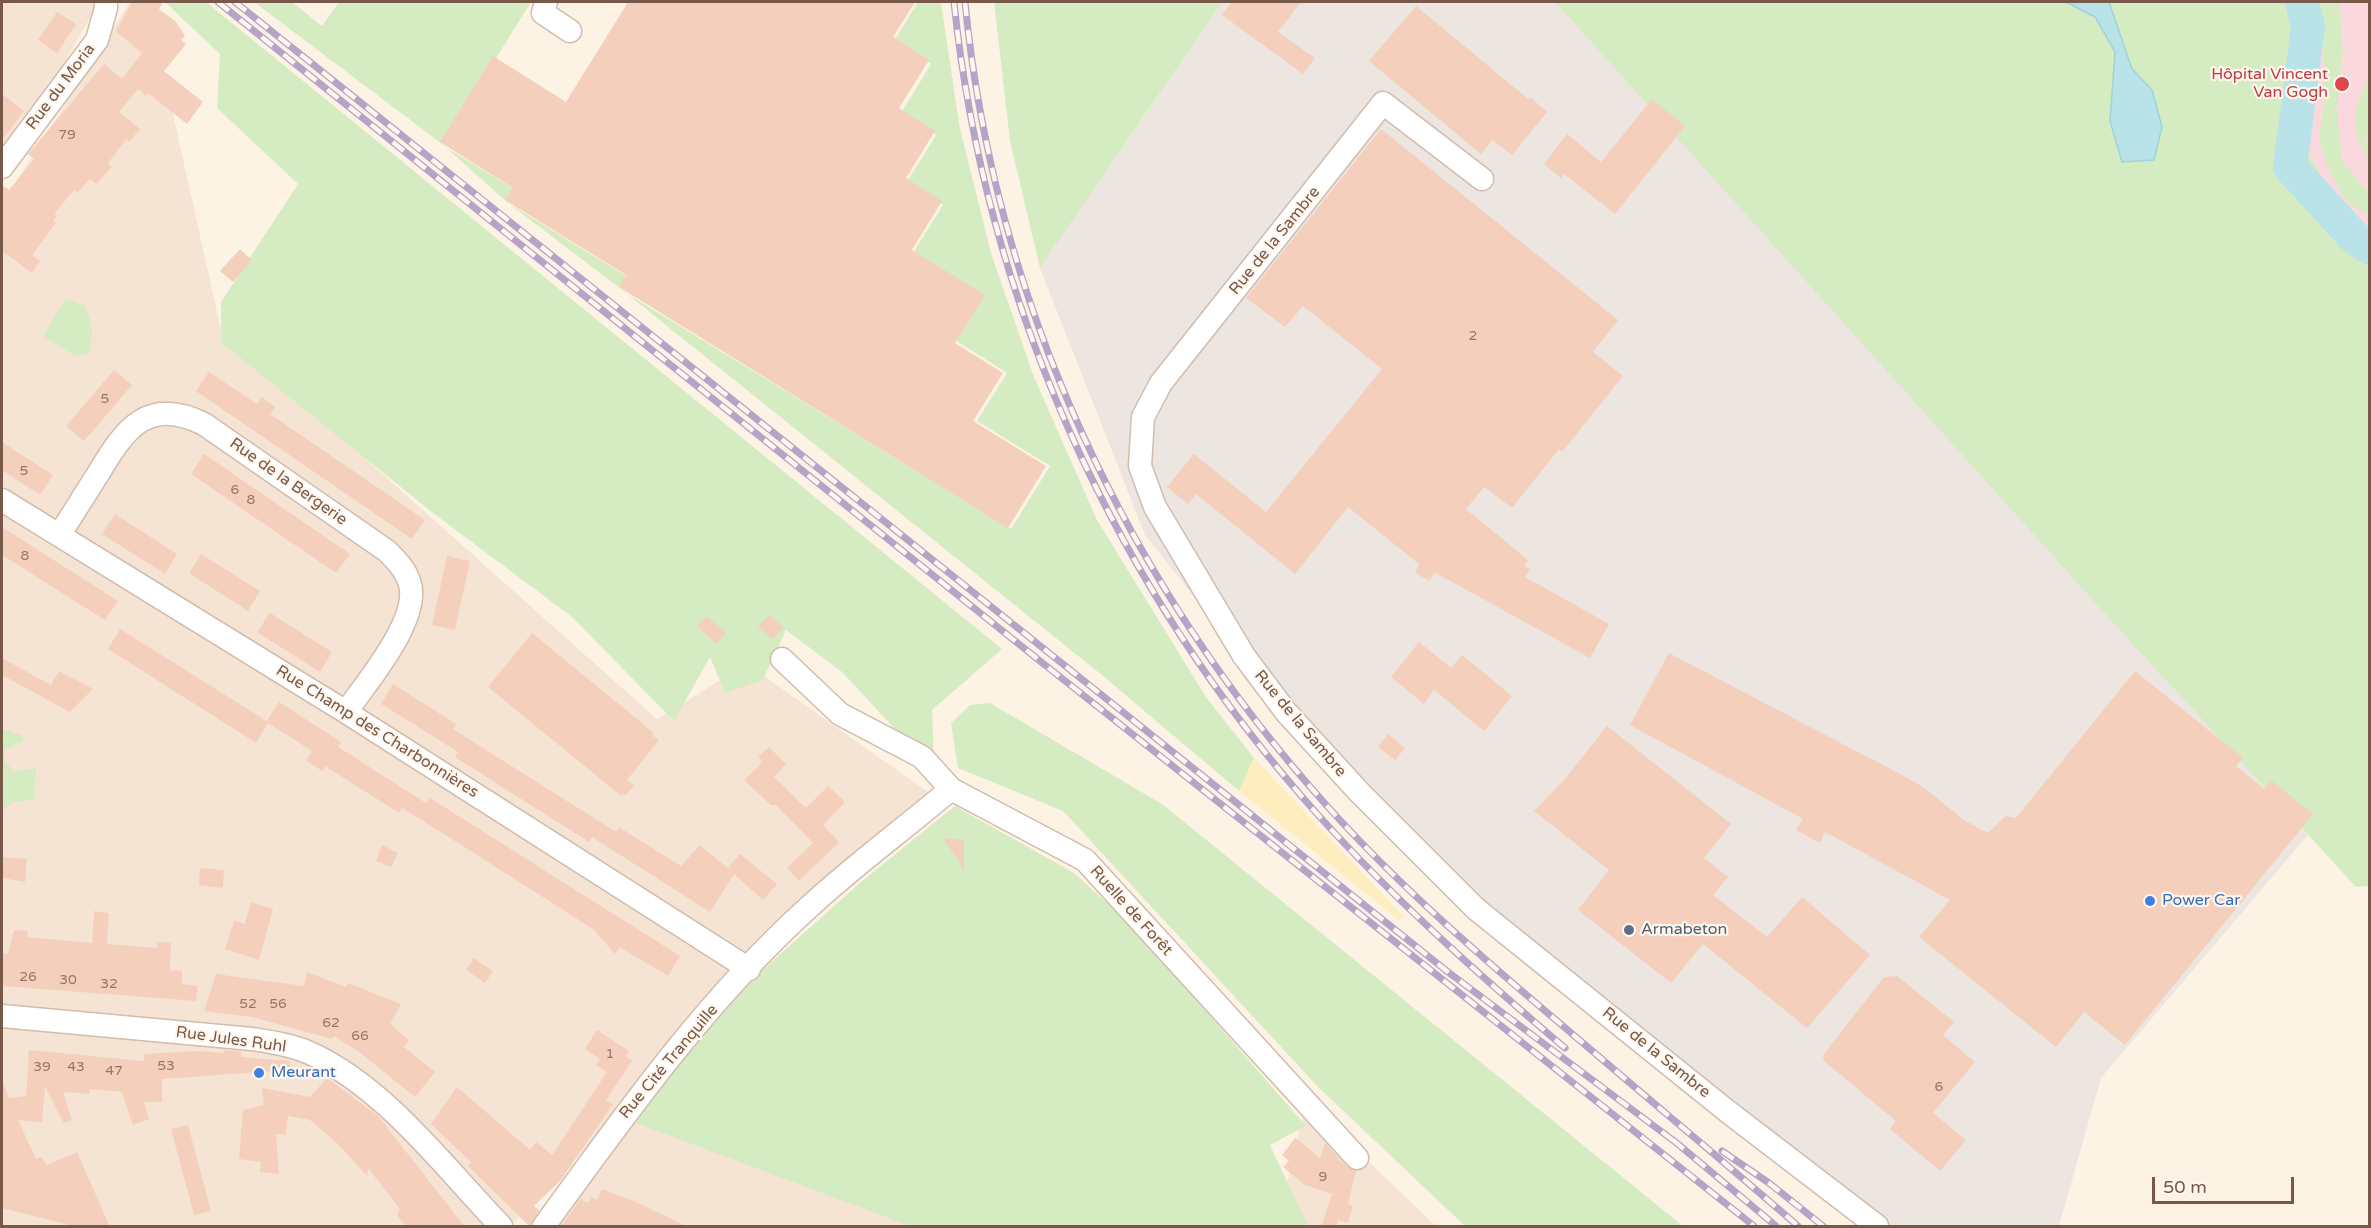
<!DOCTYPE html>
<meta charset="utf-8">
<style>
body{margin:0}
#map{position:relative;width:2371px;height:1228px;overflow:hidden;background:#fdf3e5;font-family:"Varela Round",sans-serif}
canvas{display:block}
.frame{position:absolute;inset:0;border:3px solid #775849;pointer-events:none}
.scale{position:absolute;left:2152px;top:1177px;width:142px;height:27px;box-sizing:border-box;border:3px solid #775849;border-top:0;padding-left:8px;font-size:18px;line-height:21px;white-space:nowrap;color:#775849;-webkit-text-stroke:4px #fff7ed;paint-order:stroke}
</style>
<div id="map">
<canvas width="2371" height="1228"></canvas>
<div class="frame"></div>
<div class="scale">50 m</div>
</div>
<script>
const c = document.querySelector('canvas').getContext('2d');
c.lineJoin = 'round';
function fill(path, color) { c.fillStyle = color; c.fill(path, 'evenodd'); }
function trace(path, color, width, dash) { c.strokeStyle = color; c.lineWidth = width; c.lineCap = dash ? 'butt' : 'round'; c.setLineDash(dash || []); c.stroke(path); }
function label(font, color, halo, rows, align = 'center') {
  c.font = font + ' "Varela Round",sans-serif'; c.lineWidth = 4.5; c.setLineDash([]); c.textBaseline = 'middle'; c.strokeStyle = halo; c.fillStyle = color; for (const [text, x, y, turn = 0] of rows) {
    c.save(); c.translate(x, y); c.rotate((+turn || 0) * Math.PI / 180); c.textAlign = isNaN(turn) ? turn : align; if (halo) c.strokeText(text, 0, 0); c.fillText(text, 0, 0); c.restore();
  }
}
const residential = new Path2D(`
 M2,2h97l-97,170z
 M130,2h18l73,328 436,389 90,-55 181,128 -417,434h-509v-1022z
 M1306,1102l130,124h-159z
 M626,1113l309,110 1,3h-392z`);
const industrial = new Path2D(`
 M1222,2h333l753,833 -207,243 -42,148h-202l-332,-261 -239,-253 -141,-177 -105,-267z`);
const medical = new Path2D(`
 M2341,2h28v235l-55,-49 -8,-60 16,-89z`);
const green = new Path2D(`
 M165,2h41l796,647 -70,61 2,51 -37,-30 -55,-59 -56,-42 -23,50 -38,13 -15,-36 -36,64 -102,-104 -139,-104 -212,-171v-40l77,-118 -81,-76 3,-54z
 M254,2h38l30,24 17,-24h192l-89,143 74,45 -8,13 120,74 -7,13 390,239 39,-63 -73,-45 30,-48 -52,-33 -42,-87 30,-48 -36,-23 29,-47 -35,-22 30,-49 -37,-23 24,-39h23l18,122 32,129 43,124 63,143 109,177 48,61 -15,33 -136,-115 -482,-387 -113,-86 -66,-59z
 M994,2h228l-182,266 -30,-127z
 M1555,2h511l29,15 20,35 -5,69 42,-31 -20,-21 -23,-67h188l-2,125 59,110 15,11v638l-13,1 -256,-279z
 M2320,2h20l3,48 -6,61 5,50 27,31v24l-25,-17 -17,-33 -8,-26 5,-40v-64z
 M2369,78v53l-5,8 5,5v17c-19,-32 -18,-50 0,-83z
 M66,299l18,6c9,16 10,30 5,48l-14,3 -32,-20z
 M990,703l172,101 521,422h-218l-147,-139 -255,-276 -105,-43 -7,-45 19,-18z
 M2,729l21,7v4l-18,11 -1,8 9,12 23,-3 -2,31 -21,3 -11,8z
 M955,806l119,67 58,53 174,200 -36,19 38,81h-398l-274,-103 50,-85 175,-156z`);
const sand = new Path2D(`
 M1254,758l150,159 -5,3 -160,-129z`);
const water = new Path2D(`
 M2066,2h43l23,67 20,21 10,37 -8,33 -32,2 -12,-41 5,-69 -20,-35z`);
const river = new Path2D(`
 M2302,2l6,25 -18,140 64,70 16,11`);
const building = new Path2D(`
 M132,2h31l-4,7 17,13 9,14 -4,4 5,4 -22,27 39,31 -16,22 -39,-31 -2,3 -8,-7 -19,23 21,17 -11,13 -3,-3 -18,24 4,4 -16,17 -6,-5 -13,14 -3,-3 -20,24 3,2 -4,5 3,2 -24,32 8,6 -8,12 -30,-22v-66l7,5 25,-31 -6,-5 76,-90 18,15 20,-26 -26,-22z
 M628,2h287l-22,35 36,23 -30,48 36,23 -29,47 36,23 -30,49 73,45 -30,48 48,30 -30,48 73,45 -38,62 -389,-241 7,-12 -121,-75 8,-12 -73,-46 53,-86 73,46z
 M1232,2h69l-23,30 37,26 -12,16 -81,-59z
 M1416,6l112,93 2,-2 17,15 -35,43 -20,-15 -11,14 -112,-93z
 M57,12l19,12 -19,29 -19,-13z
 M2,94l22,17 -22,29z
 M1652,99l33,27 -70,88 -51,-40 -3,4 -17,-14 23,-30 34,28z
 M1381,129l237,191 -25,32 30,24 -61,76 -3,-3 -47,59 -28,-21 -18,22 62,51 -4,5 6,5 -5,7 84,47 -19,34 -156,-86 -4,9 -15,-8 4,-9 -71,-57 -53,67 -99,-80 -8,10 -21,-17 27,-33 72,58 116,-143 -79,-63 -18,21 -39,-29z
 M240,249l12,11 -19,22 -13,-11z
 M114,370l18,15 -48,56 -18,-15z
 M209,372l48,32 5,-7 13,10 -5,7 155,106 -13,19 -216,-148z
 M2,442l51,33 -13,20 -38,-25z
 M204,454l146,100 -14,19 -145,-99z
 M115,514l62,40 -12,20 -63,-40z
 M2,527l116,74 -13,19 -103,-65z
 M201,554l59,37 -12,20 -59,-38z
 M447,556l23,5 -15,69 -23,-5z
 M270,613l62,39 -12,20 -63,-40z
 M769,615l14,12 -10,12 -15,-12z
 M707,616l19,17 -10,11 -19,-18z
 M120,629l147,92 12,-19 62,40 -3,5 88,56 4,-5 250,158 -12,20 -48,-29 -5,7 -22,-25 -116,-74 -75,-47 -3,5 -74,-47 -3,5 -16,-11 6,-9 -44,-28 -12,20 -148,-94z
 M532,633l122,100 -2,2 7,5 -32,40 7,5 -8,10h-6l-132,-108z
 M1419,642l32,26 11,-13 50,41 -28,35 -50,-41 -10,14 -33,-27z
 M1669,653l233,122 21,12 41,33 24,13 18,-17 10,2 119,-147 108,87 -7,8 28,23 7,-9 42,34 -188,231 -41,-33 -28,35 -137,-110 31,-37 -125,-68 -5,11 -24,-13 7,-11 -173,-94z
 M2,658l49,27 8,-14 34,18 -23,23 -68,-37z
 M393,684l63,40 -3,5 60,38 103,65 3,-5 62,39 19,-21 31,26 -3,-3 12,-14 37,30 -14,16 -29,-26 -24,38 -118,-75 -3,5 -134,-85 3,-5 -77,-48z
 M1607,726l124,98 -27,34 24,19 -15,18 54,42 35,-40 68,58 -63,73 -104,-84 -32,39 -93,-73 31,-40 -75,-59 30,-31z
 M1388,734l17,14 -10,12 -17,-13z
 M769,747l17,17 -12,13 32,31 22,-22 17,16 -22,23 16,17 -40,39 -12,-13 26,-25 -37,-38h-5l-27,-25 13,-12 5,-7 -4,-4z
 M943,838l21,2v30z
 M382,845l16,8 -7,14 -15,-6z
 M2,857l25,2 -2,23 -23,-4z
 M200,868l24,2 -1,18 -24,-3z
 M251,902l22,7 -14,51 -34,-11 9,-28 11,3z
 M94,911l15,2 -2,31 50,4v-6l14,1 -1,27 12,1v13l16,2 -2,15 -194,-15v-33l6,1 6,-24 14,1 -1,6 65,6z
 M474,958l19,13 -8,12 -19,-13z
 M307,972l39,15 2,-4 53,21 -11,20 19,16 -5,7 31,25 -20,25 -57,-46 -24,-15 -2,3 -80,-22 -48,-6 12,-37 88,12z
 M1897,976l57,46 -11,13 32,27 -42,51 33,27 -26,31 -50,-42 6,-8 -72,-60 -1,-6 61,-78z
 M597,1030l32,21 -3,5 6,5 -26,39 7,4 -52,76 -27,26 5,4 -9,17 -62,-61 3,-4 -40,-38 26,-37 73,63 6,-8 16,13 55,-83 -11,-7 4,-6 -15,-10z
 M29,1050l115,11v-7l54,-3 26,2v-3l17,2v5l49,4v9l-128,9v23h-18l5,17 -16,6 -11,-33 -32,-3v5l-27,-2 9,28 -8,3 -19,-36 -3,35 -24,-2 18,39 5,-2 6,8 30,-13 33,75h-33l-75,-19v-127l7,17 17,-2z
 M327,1078l51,38 87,111h-58l-10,-12 3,-6 -32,-41 -1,8 -30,-33 -27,-23 -22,-4 -2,19 -10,-1 3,40 -19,-2 1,-10 -22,-3 4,-49 21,-5 -2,-17 48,9z
 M188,1125l23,86 -17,4 -23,-86z
 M1295,1138l25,20 5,-15 22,24 9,4 -8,33 5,2 -5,17 -10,-3 -2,7h-15l11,-33 -27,-9 -22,-18 6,-6 -7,-6z
 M602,1189l32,12 54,26h-127l19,-28 9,4 2,-6 6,3z`);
const minor = new Path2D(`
 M546,2l-3,11 27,18
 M2,167l95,-127 9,-32v-6
 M1482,179l-99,-76 -222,280 -18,34 -3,49 15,41 89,149 42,56 73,80 117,117 251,202 150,115
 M2,500l344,212 403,257
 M60,534c13,-20 25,-40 38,-60 27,-45 49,-78 106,-50l183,127c9,9 18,18 22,30 14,36 -43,102 -63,131
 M782,659l58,55 82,43 29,32
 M2,1016l250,23c19,3 40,6 58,14 76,35 134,114 191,173
 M544,1226c80,-110 162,-226 264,-318 45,-42 96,-79 143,-119l134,71 272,298`);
const rail = new Path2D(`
 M218,2l822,659 714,565
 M235,2l1213,970 230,172
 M954,2c31,301 163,589 365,814 76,84 160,159 246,232
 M965,2c29,299 162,582 363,805 74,82 158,154 242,225 76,65 153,129 228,194
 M1673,1140l103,86
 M1722,1151l47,32 54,43`);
const markers = [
 [2342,84,8,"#e0444e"],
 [2150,901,6,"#3f7fe0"],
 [1629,930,6,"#5c6f8a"],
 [259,1073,6,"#3f7fe0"]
];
const numberNames = [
 ["79",67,135],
 ["2",1473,336],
 ["5",105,399],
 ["5",24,471],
 ["6",235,490],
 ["8",251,500],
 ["8",25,556],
 ["26",28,977],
 ["30",68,980],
 ["32",109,984],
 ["52",248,1004],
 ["56",278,1004],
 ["62",331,1023],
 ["66",360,1036],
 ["1",610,1054],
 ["53",166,1066],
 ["39",42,1067],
 ["43",76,1067],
 ["47",114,1071],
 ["6",1939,1087],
 ["9",1323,1177]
];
const healthNames = [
 ["Hôpital Vincent",2328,75],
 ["Van Gogh",2328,93]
];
const streetNames = [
 ["Rue du Moria",61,87,-53],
 ["Rue de la Sambre",1275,241,-51],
 ["Rue de la Bergerie",288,482,35],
 ["Rue de la Sambre",1300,724,50],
 ["Rue Champ des Charbonnières",377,732,32],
 ["Ruelle de Forêt",1131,911,48],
 ["Rue Jules Ruhl",231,1040,8],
 ["Rue de la Sambre",1656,1053,39],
 ["Rue Cité Tranquille",669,1062,-50]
];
const shopNames = [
 ["Power Car",2162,901],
 ["Meurant",271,1073]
];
const serviceNames = [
 ["Armabeton",1641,930]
];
fill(residential, '#f5e4d3');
fill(industrial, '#ede5e0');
fill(medical, '#fbd8de');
fill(green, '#d5ecc3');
fill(sand, '#feedbf');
fill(water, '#b9e3e8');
trace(water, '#9fd3da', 1.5);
trace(river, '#b9e3e8', 34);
fill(building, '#f4d0bc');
trace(minor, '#d1bcad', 25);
trace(minor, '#fff', 22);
trace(rail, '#b5a3c8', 7);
trace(rail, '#fff7ed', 4.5, [14]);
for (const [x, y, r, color] of markers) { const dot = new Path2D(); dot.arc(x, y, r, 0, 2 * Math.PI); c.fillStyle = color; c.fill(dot); trace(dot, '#fff7ed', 2); }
label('14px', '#967666', null, numberNames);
label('16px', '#be3a42', '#fff7ed', healthNames, 'right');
label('16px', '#775849', '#fff7ed', streetNames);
label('16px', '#366cbe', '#fff7ed', shopNames, 'left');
label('16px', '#4e5e75', '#fff7ed', serviceNames, 'left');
</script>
